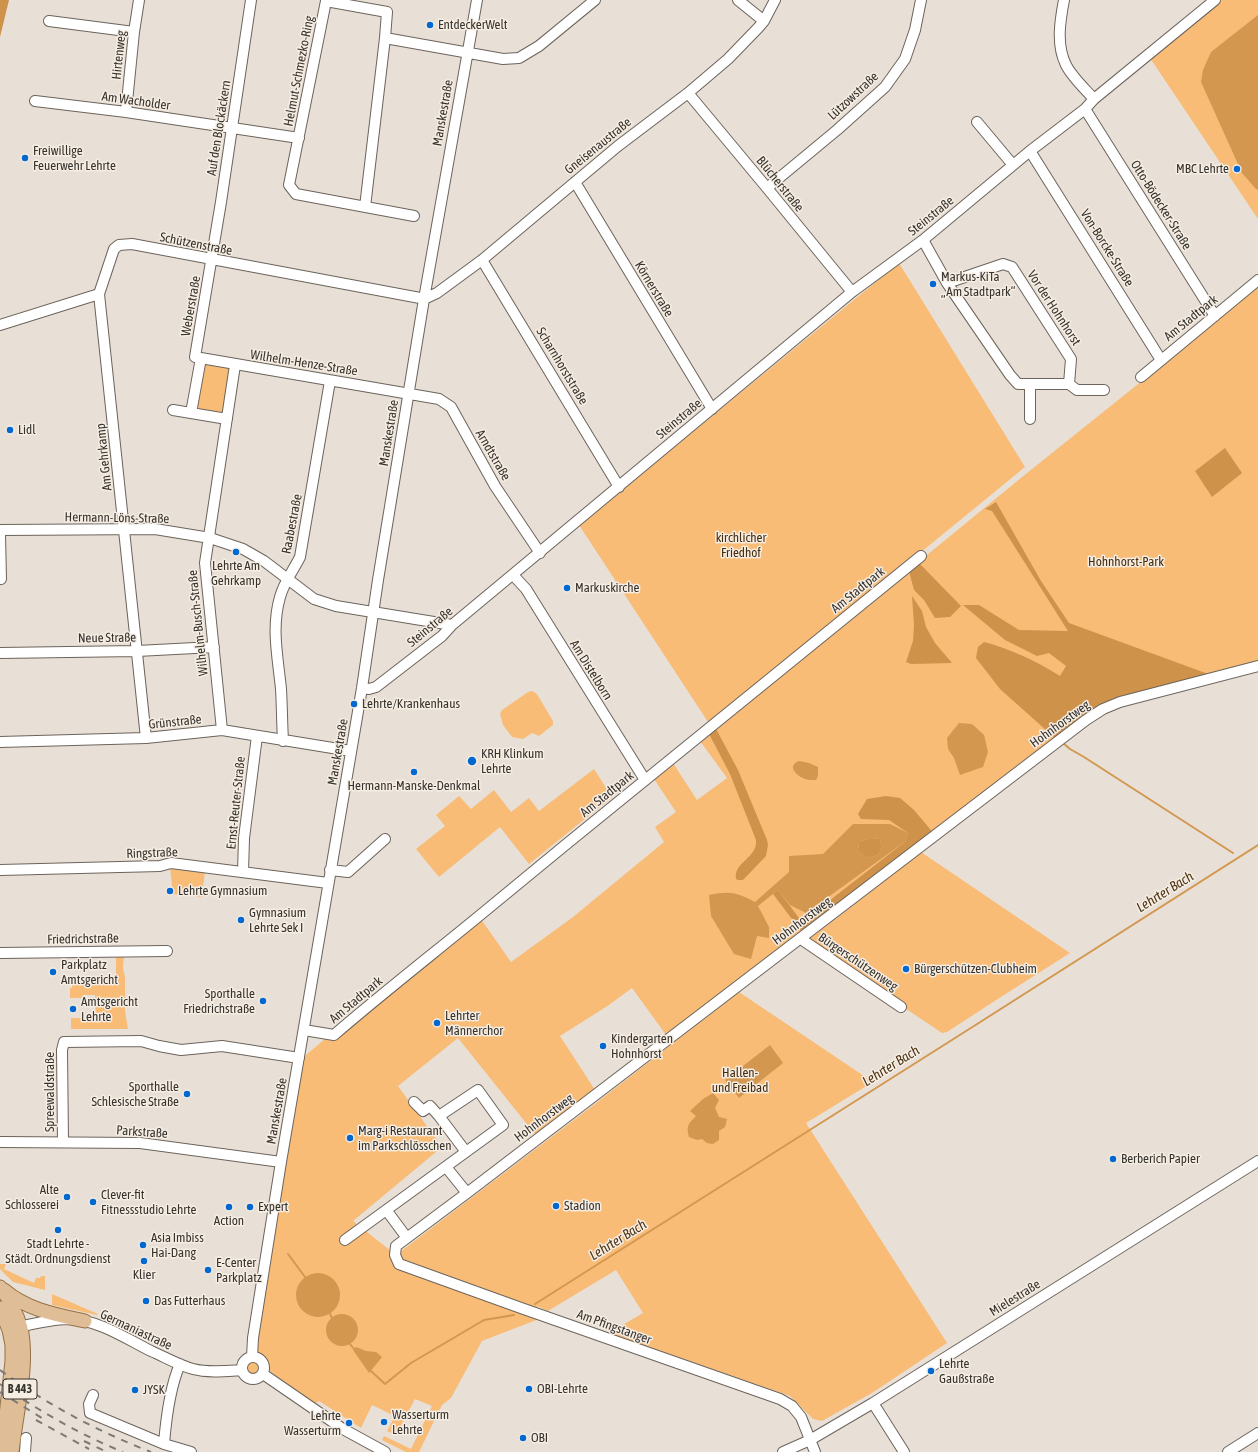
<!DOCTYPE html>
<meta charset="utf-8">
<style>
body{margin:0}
canvas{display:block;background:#e8e0d6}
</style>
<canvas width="1258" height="1452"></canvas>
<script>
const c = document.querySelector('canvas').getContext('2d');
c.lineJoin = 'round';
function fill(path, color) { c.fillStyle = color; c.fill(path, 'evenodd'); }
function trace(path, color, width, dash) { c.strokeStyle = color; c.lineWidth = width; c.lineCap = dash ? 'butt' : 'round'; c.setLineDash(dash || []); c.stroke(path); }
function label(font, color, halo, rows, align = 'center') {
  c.font = font + ' "Asap Condensed",sans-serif'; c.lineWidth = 3; c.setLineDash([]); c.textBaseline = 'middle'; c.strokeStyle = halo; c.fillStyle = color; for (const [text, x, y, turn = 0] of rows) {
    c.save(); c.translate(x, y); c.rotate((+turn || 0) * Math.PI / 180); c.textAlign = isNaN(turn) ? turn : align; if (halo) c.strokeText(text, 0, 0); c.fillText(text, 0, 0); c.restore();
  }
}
const green = new Path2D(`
 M1222,0h36v219l-108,-161z
 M899,263l126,204 -315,258 -131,-200z
 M1258,278v387l-150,39 -439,335 -37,-51 -23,17 -49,31 37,57 4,4 -59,46 -84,-105 -60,48 44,61 -89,74 43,34 195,-148 148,-115 134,90 -67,41 141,220 -75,50 -50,28 -9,-2 -23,-23 -181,-63 34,-20 -27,-43 -68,41 -11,-5 2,13 -57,22 -31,57 -9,7 -23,47h-13l-24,-12 2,-4 27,13 21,-43 -17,-7 -19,36 -9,-4 8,-15 -23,-11 -11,23 -42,-27 -4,3 -30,-20 -17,-15 -2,-10 -12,-6 46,-293 176,-148 35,50 62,-45 91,-75 -9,-15 21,-15 -22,-33 19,-16 24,37 30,-22 -27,-37 327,-268 191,-153z
 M202,364l30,5 -8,47 -29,-5z
 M532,691l5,3 16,27v4l-14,11 -7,-3 -9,6 -11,-2 -9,-12 -3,-11 2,-4 26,-18z
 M594,769l18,28 -83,67 -29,-37 -61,50 -23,-28 29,-23 -9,-11 23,-19 12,13 23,-19 17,22 18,-14 10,13z
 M921,852l149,101 -66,42 -71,-47 71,47 -57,37 -5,1 -134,-90v-3l52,-40z
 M170,867l35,4 -3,26 -29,-3z
 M124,956l-1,12 2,9v34l3,18h-57v-11h12l1,3h12l-1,-26h-11v3h-14v-10h2v-4h44v-27z
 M0,1264h6l-2,5 30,14 2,-5h4l1,-2h4v14l-32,-8 -13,-13z
 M52,1294l46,20 -1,1 -45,-10z
 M246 1368a6 6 0 1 1 12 0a6 6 0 1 1-12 0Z`);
const forest = new Path2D(`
 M0,0h9l-9,37z
 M1225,448l17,25 -30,24 -17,-26z
 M996,502l45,79 28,42 142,52 -89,24 -66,40 -56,-50 -24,-31 2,-11 6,-5c27,7 52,19 76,34l6,-10 -17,-13 -12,3 -32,-16 -42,-35h16l40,25 49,1 -76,-120 -7,-2z
 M920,564l41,42 -11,11 -15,1 -11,-18 -10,-10 -5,-19z
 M912,596l10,15 4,16 9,16 17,20 -41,1 -5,-2 7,-21 1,-16z
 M715,727l23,43 29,70 1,5 -2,11 -23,24h-5l-2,-1c-3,-17 22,-21 20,-39l-26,-66 -22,-42z
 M886,796l14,2 14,12 21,25 -131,100 -31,-41 5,-4 24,32 104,-81 2,-8 -19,-13 -28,-1 -3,-5 9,-15z
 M871,838l9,1 2,8 -4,8 -10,3 -10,-7 1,-9z`);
const water = new Path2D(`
 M1258,15v175l-2,-1 -14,-16 -41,-91 2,-12 8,-18z
 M959,723l13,1 12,11 4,17 -5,15 -23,8 -6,-17 -6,-9 -1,-11z
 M799,761l10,2 9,4v9l-2,4c-4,0 -8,0 -11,-1 -8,-3 -19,-13 -6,-18z
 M853,824h37l18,9 -2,8 -100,72 -16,-8 -12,-15 -20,16 11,21v11l-12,-2 -6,23 -17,-5 -23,-38 -2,-21c21,-4 27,-3 46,7l34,-30v-16l34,-2zM871,838l9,1 2,8 -4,8 -10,3 -10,-7 1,-9z
 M770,1045l13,18 -44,35 -14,-18z
 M713,1093l6,7 -4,8 4,9 8,2 -2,8 -6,4v9l-6,4 -6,-1 -5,-4 -5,1 -8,-3c-3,-11 -1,-13 7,-21l-6,-5 13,-12z
 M296 1295a22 22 0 1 1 44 0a22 22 0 1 1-44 0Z
 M326 1330a16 16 0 1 1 32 0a16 16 0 1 1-32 0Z
 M356,1347l10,4 10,1 6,5 -13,16 -16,-23z`);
const stream = new Path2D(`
 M1063,743l7,6 14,8 149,96
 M288,1254l17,23
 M535,1304l439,-278 284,-181
 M330,1314l2,4
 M350,1344l4,5
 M371,1371l14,13 26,-21 73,-43 30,-5`);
const minor = new Path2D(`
 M251,0l-30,202 -26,155 244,42 12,8 44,79 45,67
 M738,0l26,21
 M1064,0c-4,21 -8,45 2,65 6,12 19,24 28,34
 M49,21l85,11
 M385,38l118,21 16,-1 20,-12 56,-46
 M688,93l79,95 85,104
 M35,101l91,11 173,26
 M1085,109l130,207
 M126,112l8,-80 5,-32
 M977,122l36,43
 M1030,151l131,209
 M575,182l137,227
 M767,188l70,-58 48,-43 20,-28 10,-29 6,-30
 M365,207l20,-169 2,-26 -61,-11 -37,184 7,9 118,22
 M923,240l24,43 63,92 8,9h51l2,-25 -59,-92 -9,-3 -56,19
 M482,260l137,227
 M99,294l47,444
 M0,325l99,-31 15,-45 5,-4 13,-1 288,54 4,1 13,-6 45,-33 136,-114 70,-53 40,-34 30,-31 6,-7 11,-21
 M1141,377l117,-97
 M1030,384v35
 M1069,384l8,6h27
 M173,410l54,9
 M191,413l10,-55
 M0,530l155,-1 55,9 33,11 21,12 50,38 22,7 116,19
 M0,534l1,45
 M513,575l13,14 119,191
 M0,653l137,-2 77,-4
 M362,688l7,1 7,-2 66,-51 10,-11 400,-333 71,-52 107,-89 55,-42 9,-10 121,-99
 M222,730l-17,-167 30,-198
 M283,741c-1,-18 -1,-35 -2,-52 -3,-31 -10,-61 -1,-92 4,-15 13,-26 20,-40l30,-176
 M0,742l146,-4 76,-8 129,21
 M0,870l160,-4 11,-3 157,20
 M330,870l18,2 37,-33
 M243,872l1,-34 13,-102
 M801,939l100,68
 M0,953l167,-2
 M304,1030l30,5c51,-44 104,-85 156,-128 143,-118 287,-235 431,-351
 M414,1102l9,9 7,-5 9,10
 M0,1142l140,1 141,19
 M63,1142l-1,-92 2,-8 77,-1 18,5 22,4 41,-4 77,12
 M446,1167l21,26
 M387,1211l20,27
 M345,1240l158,-115 -25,-35 -39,26 27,36
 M15,1328c17,-4 36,-9 54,-9 30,1 56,19 82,32 14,6 27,14 42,18 15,4 33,2 49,1
 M252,1357l1,-19 28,-176 81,-474 16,-108 46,-281 53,-299
 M242 1368a11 11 0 1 1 22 0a11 11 0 1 1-22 0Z
 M263,1374l80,55 42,23
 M93,1395l-4,9 1,9 74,31 27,8
 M873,1403l31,49
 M164,1444c2,-25 6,-57 16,-80
 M25,1452l1,-14
 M783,1452l27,-12 63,-37 385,-242
 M815,1452l-14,-35 -9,-11 -12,-7 -259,-91 -122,-44 -4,-9 1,-9 71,-53 619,-473 17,-11 17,-7 138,-36
 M1228,1452l30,-19`);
const major = new Path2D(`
 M0,1287c9,12 17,27 21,41 8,37 -5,86 -9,124
 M4,1290c23,20 53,25 81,31
 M0,1308l9,22 3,15v16l-10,91`);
const rail = new Path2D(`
 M0,1370c46,34 97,61 151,82
 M0,1384c39,27 79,50 123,68
 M0,1392l45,28
 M36,1420l53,29
 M84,1441l23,11`);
const markers = [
 [430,25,4,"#0168d0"],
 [25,158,4,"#0168d0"],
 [1237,169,4,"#0168d0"],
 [933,284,4,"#0168d0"],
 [10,430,4,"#0168d0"],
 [236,552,4,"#0168d0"],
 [567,588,4,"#0168d0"],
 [354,704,4,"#0168d0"],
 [472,761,5,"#0168d0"],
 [414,772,4,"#0168d0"],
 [170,891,4,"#0168d0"],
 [241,920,4,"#0168d0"],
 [906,969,4,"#0168d0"],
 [53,972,4,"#0168d0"],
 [263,1001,4,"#0168d0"],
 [73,1009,4,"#0168d0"],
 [437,1023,4,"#0168d0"],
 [603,1046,4,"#0168d0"],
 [187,1094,4,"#0168d0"],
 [350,1138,4,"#0168d0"],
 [1113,1159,4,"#0168d0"],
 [67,1197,4,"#0168d0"],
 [93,1202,4,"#0168d0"],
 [556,1206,4,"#0168d0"],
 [229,1207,4,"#0168d0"],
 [250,1207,4,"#0168d0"],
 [58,1230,4,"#0168d0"],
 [143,1245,4,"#0168d0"],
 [144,1261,4,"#0168d0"],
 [208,1270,4,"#0168d0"],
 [146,1301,4,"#0168d0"],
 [931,1371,4,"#0168d0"],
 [529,1389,4,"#0168d0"],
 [135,1390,4,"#0168d0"],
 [384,1422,4,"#0168d0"],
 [349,1423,4,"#0168d0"],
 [523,1438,4,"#0168d0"]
];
const shields = [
 [20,1389,34]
];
const shieldNames = [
 ["B 443",20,1389]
];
const poiNames = [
 ["EntdeckerWelt",438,25],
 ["Freiwillige",33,151],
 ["Feuerwehr Lehrte",33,166],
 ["MBC Lehrte",1229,169,"right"],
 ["Markus-KiTa",941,277],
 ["„Am Stadtpark“",941,292],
 ["Lidl",18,430],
 ["Lehrte Am",236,566,"center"],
 ["Gehrkamp",236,581,"center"],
 ["Markuskirche",575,588],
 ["Lehrte/Krankenhaus",362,704],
 ["KRH Klinkum",481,754],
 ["Lehrte",481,769],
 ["Hermann-Manske-Denkmal",414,786,"center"],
 ["Lehrte Gymnasium",178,891],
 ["Gymnasium",249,913],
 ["Lehrte Sek I",249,928],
 ["Parkplatz",61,965],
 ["Amtsgericht",61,980],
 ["Bürgerschützen-Clubheim",914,969],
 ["Sporthalle",255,994,"right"],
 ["Friedrichstraße",255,1009,"right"],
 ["Amtsgericht",81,1002],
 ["Lehrte",81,1017],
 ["Lehrter",445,1016],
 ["Männerchor",445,1031],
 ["Kindergarten",611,1039],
 ["Hohnhorst",611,1054],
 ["Sporthalle",179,1087,"right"],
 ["Schlesische Straße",179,1102,"right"],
 ["Marg-i Restaurant",358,1131],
 ["im Parkschlösschen",358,1146],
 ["Berberich Papier",1121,1159],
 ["Alte",59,1190,"right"],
 ["Schlosserei",59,1205,"right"],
 ["Clever-fit",101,1195],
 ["Fitnessstudio Lehrte",101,1210],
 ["Stadion",564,1206],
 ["Expert",258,1207],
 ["Action",229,1221,"center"],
 ["Asia Imbiss",151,1238],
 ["Hai-Dang",151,1253],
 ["Stadt Lehrte -",58,1244,"center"],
 ["Städt. Ordnungsdienst",58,1259,"center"],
 ["E-Center",216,1263],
 ["Parkplatz",216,1278],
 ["Klier",144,1275,"center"],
 ["Das Futterhaus",154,1301],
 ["Lehrte",939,1364],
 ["Gaußstraße",939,1379],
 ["OBI-Lehrte",537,1389],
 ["JYSK",143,1390],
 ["Wasserturm",392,1415],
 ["Lehrte",392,1430],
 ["Lehrte",341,1416,"right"],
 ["Wasserturm",341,1431,"right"],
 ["OBI",531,1438]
];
const streetNames = [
 ["Hirtenweg",119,55,-84],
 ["Helmut-Schmezko-Ring",299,71,-79],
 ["Lützowstraße",853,96,-43],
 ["Am Wacholder",136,101,8],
 ["Manskestraße",443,113,-80],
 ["Auf den Blockäckern",219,128,-81],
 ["Gneisenaustraße",598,146,-39],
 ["Blücherstraße",780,184,51],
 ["Otto-Bödecker-Straße",1161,205,58],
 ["Steinstraße",931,216,-39],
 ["Schützenstraße",196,244,11],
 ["Von-Borcke-Straße",1107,248,58],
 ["Körnerstraße",654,289,59],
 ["Weberstraße",191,306,-80],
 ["Vor der Hohnhorst",1054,308,57],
 ["Am Stadtpark",1191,318,-39],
 ["Wilhelm-Henze-Straße",304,363,9],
 ["Scharnhorststraße",562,366,59],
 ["Steinstraße",679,419,-40],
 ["Manskestraße",389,433,-81],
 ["Arndtstraße",493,455,60],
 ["Am Gehrkamp",104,457,-96],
 ["Hermann-Löns-Straße",117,518,1],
 ["Raabestraße",292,524,-79],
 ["Am Stadtpark",858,590,-39],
 ["Wilhelm-Busch-Straße",198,623,-96],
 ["Steinstraße",430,627,-40],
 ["Neue Straße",107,638,-1],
 ["Am Distelborn",591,670,58],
 ["Grünstraße",175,722,-6],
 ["Hohnhorstweg",1060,724,-36],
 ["Manskestraße",338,752,-80],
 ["Am Stadtpark",607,794,-39],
 ["Ernst-Reuter-Straße",236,803,-84],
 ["Ringstraße",152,853,-2],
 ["Hohnhorstweg",802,921,-37],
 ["Friedrichstraße",83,939,-1],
 ["Bürgerschützenweg",858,962,34],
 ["Am Stadtpark",356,1000,-40],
 ["Spreewaldstraße",50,1092,-90],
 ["Manskestraße",277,1111,-80],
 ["Hohnhorstweg",544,1118,-37],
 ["Parkstraße",142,1132,4],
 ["Mielestraße",1015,1298,-32],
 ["Am Pfingstanger",614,1327,20],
 ["Germaniastraße",136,1330,25]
];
const parkNames = [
 ["kirchlicher",741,538],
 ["Friedhof",741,553],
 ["Hohnhorst-Park",1126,562],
 ["Hallen-",740,1073],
 ["und Freibad",740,1088]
];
const waterNames = [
 ["Lehrter Bach",1165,892,-32],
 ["Lehrter Bach",891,1066,-32],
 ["Lehrter Bach",618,1240,-32]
];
fill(green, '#f8bc77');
fill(forest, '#ce924b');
fill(water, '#d39750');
trace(stream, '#d39750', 2);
trace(minor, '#6c645c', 12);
trace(major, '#967145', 15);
trace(minor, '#fff', 10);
trace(major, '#dfbe97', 13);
trace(rail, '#7f7a74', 2, [7, 7]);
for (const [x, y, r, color] of markers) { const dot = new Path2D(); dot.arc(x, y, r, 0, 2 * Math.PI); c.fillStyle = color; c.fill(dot); trace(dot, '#f6ede3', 1.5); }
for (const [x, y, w] of shields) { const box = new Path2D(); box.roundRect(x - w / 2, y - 10, w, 20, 3); c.fillStyle = '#f6ede3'; c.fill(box); trace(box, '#36332f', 1); }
label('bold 12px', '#36332f', null, shieldNames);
label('13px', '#36332f', '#f6ede3', poiNames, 'left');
label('13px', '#36332f', '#f6ede3', streetNames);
label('13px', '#452c0d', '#f6ede3', parkNames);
label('italic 14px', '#4e3517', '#f6ede3', waterNames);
</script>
